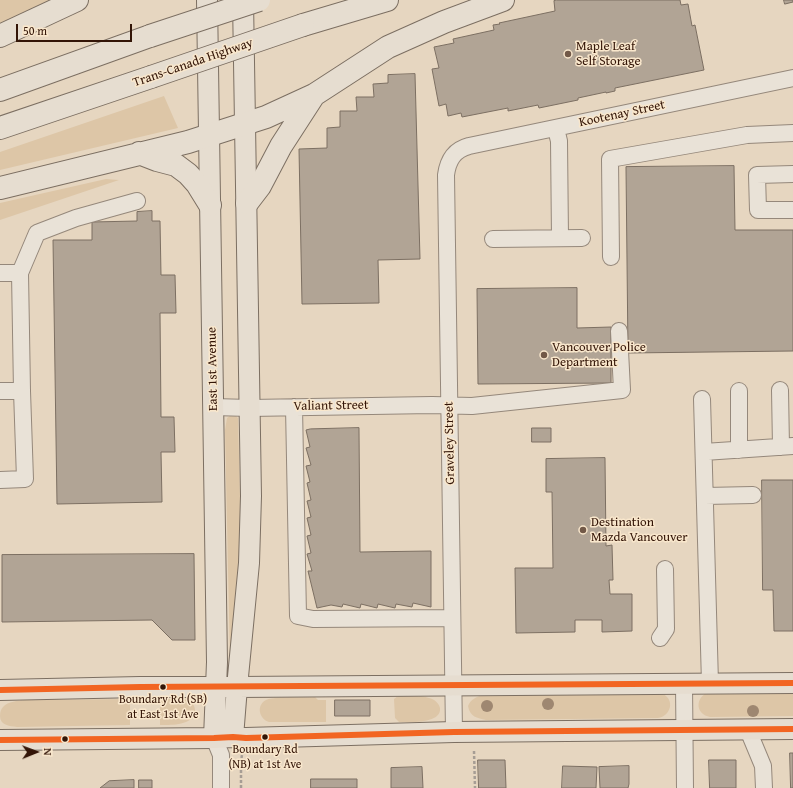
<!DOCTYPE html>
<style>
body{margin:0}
#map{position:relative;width:793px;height:788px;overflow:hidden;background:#e6d6c0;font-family:"Gentium Book Plus",serif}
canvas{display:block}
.north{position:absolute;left:16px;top:732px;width:40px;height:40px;-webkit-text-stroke:3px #f9e7cc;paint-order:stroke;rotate:89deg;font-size:11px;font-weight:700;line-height:16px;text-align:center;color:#331507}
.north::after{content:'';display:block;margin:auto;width:14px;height:18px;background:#331507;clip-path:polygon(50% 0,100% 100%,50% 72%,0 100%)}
.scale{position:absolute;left:16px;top:24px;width:116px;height:18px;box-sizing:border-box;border:2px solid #331507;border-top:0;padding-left:5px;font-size:12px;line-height:14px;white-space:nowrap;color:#331507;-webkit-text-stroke:3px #f9e7cc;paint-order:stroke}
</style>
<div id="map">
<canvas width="793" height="788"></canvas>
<div class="north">N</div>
<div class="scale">50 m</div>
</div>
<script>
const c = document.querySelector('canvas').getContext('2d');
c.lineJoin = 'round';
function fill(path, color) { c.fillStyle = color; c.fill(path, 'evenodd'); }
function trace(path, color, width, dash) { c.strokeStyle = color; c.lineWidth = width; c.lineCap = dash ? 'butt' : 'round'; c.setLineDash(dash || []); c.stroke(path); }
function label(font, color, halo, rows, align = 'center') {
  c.font = font + ' "Gentium Book Plus",serif'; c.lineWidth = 3; c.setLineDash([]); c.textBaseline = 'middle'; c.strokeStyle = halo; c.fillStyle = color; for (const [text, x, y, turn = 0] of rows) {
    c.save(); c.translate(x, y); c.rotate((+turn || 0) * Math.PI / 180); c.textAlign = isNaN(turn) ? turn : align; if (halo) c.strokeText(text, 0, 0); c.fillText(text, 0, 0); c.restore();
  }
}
const green = new Path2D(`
 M0,0h55l-55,24z
 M164,96l14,32 -178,42v-18z
 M106,179l13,1 -119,40v-17z
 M231,415l5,1 2,2 3,117 -11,126 -5,-231 2,-12z
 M793,691v25l-83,1c-14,-3 -15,-17 -4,-24z
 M663,694c12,6 8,22 -5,24l-172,2c-9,-2 -16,-3 -18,-14 3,-7 8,-9 15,-11z
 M398,696c10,0 22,-1 31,2 5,1 10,5 11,10 2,16 -31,14 -41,14l-4,-4 -1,-19z
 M315,697l3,3h8v22h-57c-10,-3 -13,-17 -3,-22 9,-4 38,-2 49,-3z
 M130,699v26l-113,2c-8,-1 -17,-2 -17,-11 0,-4 1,-7 3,-9 5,-6 15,-6 22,-7z
 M160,699c6,0 24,-1 28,1 4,2 7,6 7,10 0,16 -25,15 -35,15z`);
const building = new Path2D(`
 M557,0h123l1,5 7,-1 4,22 3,-1 9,45 -89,18v3l-9,2v-1l-28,6v2l-39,8 -1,-3 -30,6v-3l-46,9 -1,-4 -13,3 -2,-12 -7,2 -7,-37 7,-1 -5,-21 20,-4 -1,-4 41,-9 -1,-5 7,-1 -1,-1 56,-12 -1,-10z
 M784,0h9v2l-8,2z
 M415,74l5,185 -42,1 1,43 -77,1 -3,-155 28,-1v-20l13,-1v-16h17l-1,-14h18l-1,-13 15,-1v-8z
 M734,166l1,64h58v121l-165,2 -2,-186z
 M152,211v10h8l1,54h14l1,38h-16l1,104h13l1,35h-14l1,50 -105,2 -4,-264h39v-18l45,-1v-9z
 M577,288v40l34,-1v56l-133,1 -1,-95z
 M359,428l1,124 71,-1v56l-18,-4 -1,4 -16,-3 -1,4 -17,-4 -1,4 -16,-4 -1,4 -17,-4 -1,3 -11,-2 -14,3 -9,-37h4l-5,-17 4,-1 -4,-17 4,-1 -4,-17 4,-1 -4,-16 4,-1 -4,-17 3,-1 -4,-16 5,-1 -5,-17 4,-1 -4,-17 4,-1z
 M532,428h19v14h-19z
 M605,458l1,88 6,-1 1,35h-4l1,14h22v37l-30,1v-12h-27v12l-59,1 -1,-65h38l-1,-76h-6v-33z
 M762,480h31v151h-19l-1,-41h-10z
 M194,554l1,86h-23l-20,-20 -150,2v-67z
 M335,700h35v16h-35z
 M790,753h3v35h-2z
 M478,760h27l1,28h-27z
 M709,760h27v28h-26z
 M563,766l34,1 -1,21h-34z
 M629,766v18l-1,4h-28l-1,-21z
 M422,767l1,21h-32v-20z
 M311,779h46v9h-46z
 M134,780v8h-34l9,-7z
 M139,780h13v8h-13z`);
const path = new Path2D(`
 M474,751l1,37
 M241,788v-27l1,-6`);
const minor = new Path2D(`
 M556,129l3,12 1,97
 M793,174l-36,1 1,35h35
 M493,239l89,-1
 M611,257l-1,-98 137,-24 46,-2
 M0,273h20l2,118 3,88 -25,1
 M20,273l17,-40 39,-15 61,-17
 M780,390l1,57
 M0,391h22
 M739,391v59
 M702,399l8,284
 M213,407l37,1 182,-3 40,1 150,-16 -3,-59
 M294,407l4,209 15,3 139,-1
 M704,452l89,-6
 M705,496l48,-1
 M660,638l6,-9 -1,-60
 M684,684l1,104
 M748,730l15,36 1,22
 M454,732l-8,-557c2,-15 8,-25 23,-29l324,-68
 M214,738l7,17v33`);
const major = new Path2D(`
 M207,0l10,662 -3,76
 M0,690l140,-3h97l556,-4
 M233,737l4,-50 12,-124 2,-67 -8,-496
 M0,740l214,-2 19,-1 13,1 208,-6 339,-3`);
const highway = new Path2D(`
 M303,25l84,-25
 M0,36l77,-36
 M0,90l150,-54
 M0,128l151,-51
 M139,153l18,7 19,5 12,9 9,10 13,21
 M0,188l188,-46 78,-25 48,-22 74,-48 56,-25 59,-22
 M247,203l13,-17 21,-40 33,-51`);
const highwayBridge = new Path2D(`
 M150,36l109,-36
 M151,77l152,-52`);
const bus1 = new Path2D(`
 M0,690l140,-3 653,-4
 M0,740l214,-2 19,-1 13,1 208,-6 339,-3`);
const trees = [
 [548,704],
 [487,706],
 [753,711]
];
const markers = [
 [568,54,4,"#725948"],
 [544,355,4,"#725948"],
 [583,530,4,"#725948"],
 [163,687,3.5,"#331507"],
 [265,737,3.5,"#331507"],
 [65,739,3.5,"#331507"]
];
const busNames = [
 ["Boundary Rd (SB)",163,700],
 ["at East 1st Ave",163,715],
 ["Boundary Rd",265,750],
 ["(NB) at 1st Ave",265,765]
];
const poiNames = [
 ["Maple Leaf",576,47],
 ["Self Storage",576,62],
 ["Vancouver Police",552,348],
 ["Department",552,363],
 ["Destination",591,523],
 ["Mazda Vancouver",591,538]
];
const streetNames = [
 ["Trans-Canada Highway",193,63,-19],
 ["Kootenay Street",622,114,-12],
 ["East 1st Avenue",213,369,-91],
 ["Valiant Street",331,406,-1],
 ["Graveley Street",450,443,-91]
];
fill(green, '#ddc6a7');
fill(building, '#b1a495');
trace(building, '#7c6f62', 1);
trace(minor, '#95887b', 18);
trace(major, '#7c6f62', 22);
trace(highway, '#7c6f62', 24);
trace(path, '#a69d94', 2.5, [3, 2]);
trace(minor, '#e9e2d7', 16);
trace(major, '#e6ddd0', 20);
trace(highway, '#e6ddd0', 22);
trace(highwayBridge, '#7c6f62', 24, []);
trace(highwayBridge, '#e6ddd0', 22);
trace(bus1, '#f26522', 6);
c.fillStyle = '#9e8771';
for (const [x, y] of trees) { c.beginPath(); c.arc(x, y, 6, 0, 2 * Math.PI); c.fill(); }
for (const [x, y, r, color] of markers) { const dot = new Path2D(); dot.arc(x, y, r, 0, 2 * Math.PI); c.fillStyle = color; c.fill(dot); trace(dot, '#f9e7cc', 1.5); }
label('12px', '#331507', '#f9e7cc', busNames);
label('13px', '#331507', '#f9e7cc', poiNames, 'left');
label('13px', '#331507', '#f9e7cc', streetNames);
</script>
